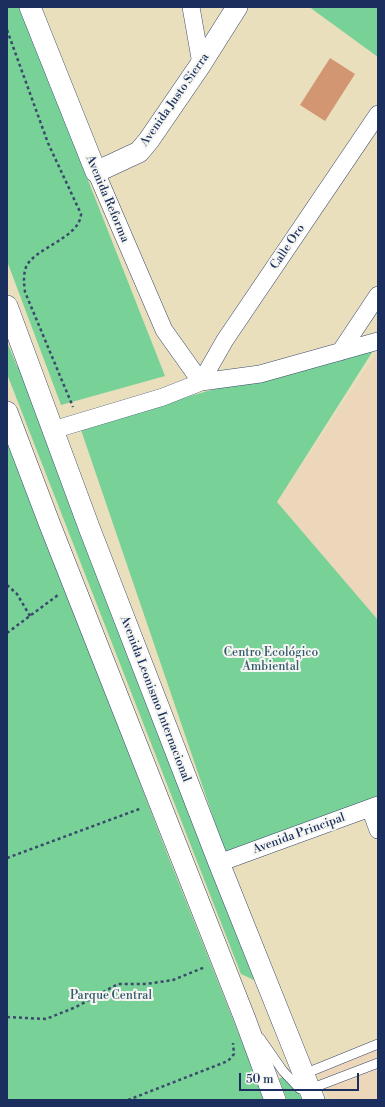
<!DOCTYPE html>
<meta charset="utf-8">
<style>
body{margin:0}
#map{position:relative;width:385px;height:1107px;overflow:hidden;background:#e9dfbc;font-family:"Libre Bodoni",serif}
canvas{display:block}
.frame{position:absolute;inset:0;border:8px solid #1b2f5e;pointer-events:none}
.scale{position:absolute;left:239px;top:1073px;width:120px;height:18px;box-sizing:border-box;border:2px solid #1b2f5e;border-top:0;padding-left:5px;font-size:12px;line-height:14px;white-space:nowrap;color:#1b2f5e;-webkit-text-stroke:3px #f6f6f2;paint-order:stroke}
</style>
<div id="map">
<canvas width="385" height="1107"></canvas>
<div class="frame"></div>
<div class="scale">50 m</div>
</div>
<script>
const c = document.querySelector('canvas').getContext('2d');
c.lineJoin = 'round';
function fill(path, color) { c.fillStyle = color; c.fill(path, 'evenodd'); }
function trace(path, color, width, dash) { c.strokeStyle = color; c.lineWidth = width; c.lineCap = dash ? 'butt' : 'round'; c.setLineDash(dash || []); c.stroke(path); }
function label(font, color, halo, rows, align = 'center') {
  c.font = font + ' "Libre Bodoni",serif'; c.lineWidth = 4; c.setLineDash([]); c.textBaseline = 'middle'; c.strokeStyle = halo; c.fillStyle = color; for (const [text, x, y, turn = 0] of rows) {
    c.save(); c.translate(x, y); c.rotate((+turn || 0) * Math.PI / 180); c.textAlign = isNaN(turn) ? turn : align; if (halo) c.strokeText(text, 0, 0); c.fillText(text, 0, 0); c.restore();
  }
}
const built = new Path2D(`
 M378,350v270l-101,-118z
 M378,1049v51h-49l-13,-29z`);
const green = new Path2D(`
 M7,7h13l145,369 -104,29 -54,-144z
 M310,7h68v50l-66,-48z
 M7,342l10,24 15,11 246,646 -6,2 -16,-44 -15,-7 -234,-600z
 M378,343l-101,159 101,118v180l-152,55 -146,-428z
 M7,435l161,421 97,244h-258z
 M283,1077l14,14 6,9h-16l-8,-21z`);
const building = new Path2D(`
 M330,58l25,16 -30,47 -25,-16z`);
const path = new Path2D(`
 M7,30l41,113 33,71c-1,24 -47,34 -55,53 -3,9 -2,16 -1,25l48,115
 M7,585l10,9 13,22
 M7,633l51,-38
 M7,858l135,-50
 M7,1017l39,2 30,-12 42,-23h28l27,-4 32,-13
 M128,1100l100,-39 6,-7 -1,-11`);
const service = new Path2D(`
 M260,1038l23,33 17,18h10l68,-26
 M304,1074l74,-30`);
const minor = new Path2D(`
 M191,7l10,57
 M96,172l68,158 37,52
 M340,352l38,-57
 M201,382l24,-42 153,-226
 M53,430l110,-33 38,-15 59,-8 118,-33
 M370,808l8,22
 M219,863l159,-58`);
const tertiary = new Path2D(`
 M30,7l66,165 43,-20 10,-12 52,-76 36,-57
 M7,306l83,224 129,333 95,237
 M7,412l43,113 195,494 30,81`);
const streetNames = [
 ["Avenida Justo Sierra",175,100,-55],
 ["Avenida Reforma",107,199,67],
 ["Calle Oro",288,247,-56],
 ["Avenida Leonismo Internacional",155,699,69],
 ["Avenida Principal",299,834,-20]
];
const parkNames = [
 ["Centro Ecológico",271,653],
 ["Ambiental",271,667],
 ["Parque Central",111,996]
];
fill(built, '#edd7bb');
fill(green, '#78d197');
fill(building, '#d29672');
trace(service, '#3a496c', 10);
trace(minor, '#3a496c', 18);
trace(tertiary, '#3a496c', 22);
trace(path, '#3a496c', 2.5, [3, 3]);
trace(service, '#fff', 9);
trace(minor, '#fff', 17);
trace(tertiary, '#fff', 21);
label('12px', '#1b2f5e', '#f6f6f2', streetNames);
label('12px', '#32586c', '#f6f6f2', parkNames);
</script>
